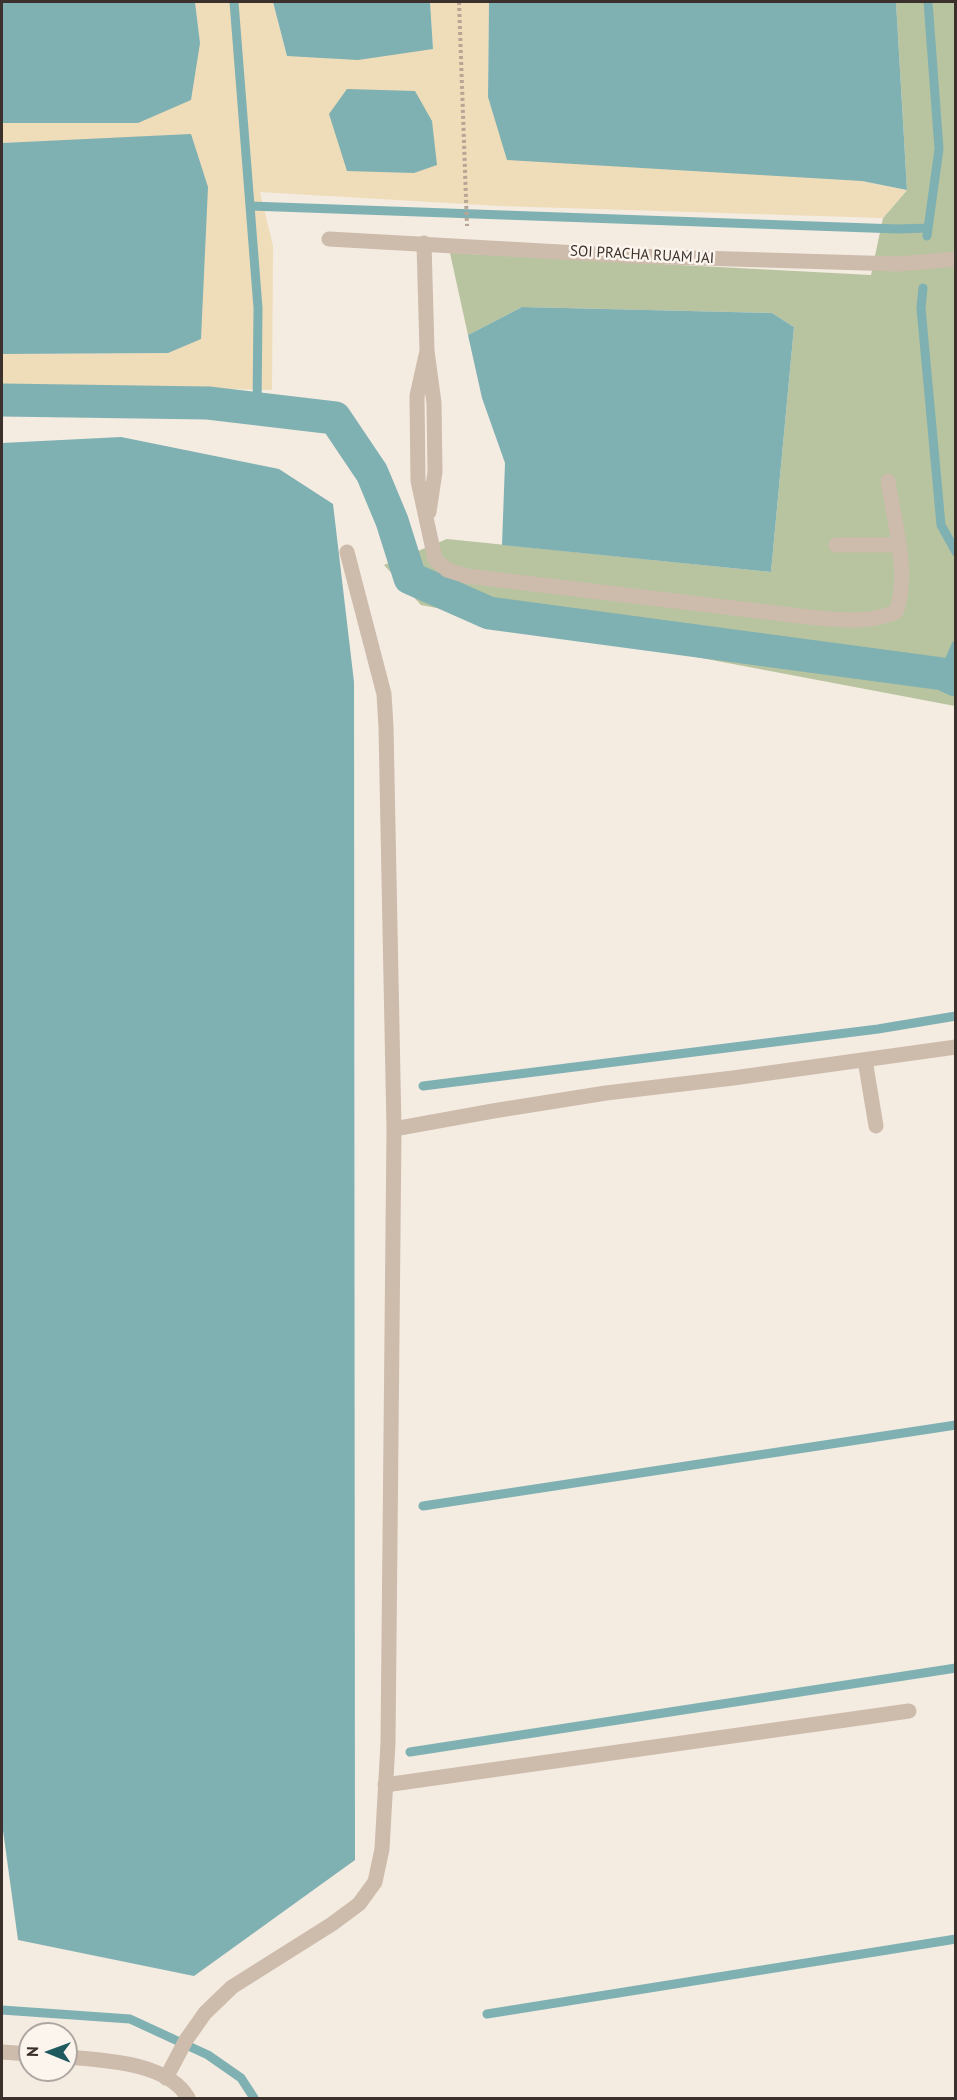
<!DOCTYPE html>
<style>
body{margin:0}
#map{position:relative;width:957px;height:2100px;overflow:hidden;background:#f4ebe1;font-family:"PT Sans",sans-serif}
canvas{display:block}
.frame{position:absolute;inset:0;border:3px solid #3b302b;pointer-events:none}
.north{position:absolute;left:18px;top:2022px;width:60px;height:60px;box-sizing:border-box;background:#fbf5ee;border:2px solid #aea6a0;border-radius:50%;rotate:271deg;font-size:16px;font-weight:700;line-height:24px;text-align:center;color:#3b302b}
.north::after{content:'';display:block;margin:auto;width:21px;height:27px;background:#1f5a5e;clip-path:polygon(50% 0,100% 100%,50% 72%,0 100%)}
</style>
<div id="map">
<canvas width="957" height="2100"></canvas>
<div class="frame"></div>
<div class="north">N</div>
</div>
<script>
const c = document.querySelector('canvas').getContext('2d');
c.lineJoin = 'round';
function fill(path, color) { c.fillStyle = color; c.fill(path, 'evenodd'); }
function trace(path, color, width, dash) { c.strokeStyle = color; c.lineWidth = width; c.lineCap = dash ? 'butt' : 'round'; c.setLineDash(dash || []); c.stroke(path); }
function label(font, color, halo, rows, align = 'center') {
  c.font = font + ' "PT Sans",sans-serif'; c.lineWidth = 5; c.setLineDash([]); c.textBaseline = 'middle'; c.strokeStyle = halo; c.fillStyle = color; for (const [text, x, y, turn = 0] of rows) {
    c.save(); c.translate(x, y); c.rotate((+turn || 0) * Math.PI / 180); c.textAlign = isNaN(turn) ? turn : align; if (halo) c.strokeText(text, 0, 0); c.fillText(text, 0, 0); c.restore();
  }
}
const green = new Path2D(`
 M896,2h59v704l-534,-101 -37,-40 63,-26 324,33 23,-245 -22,-14 -250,-6 -54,28 -18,-82 421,22 12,-57 24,-28z`);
const sand = new Path2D(`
 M195,2h78l14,54 146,-7 -3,-47h59l-1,95 374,84 45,9 -24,28 -383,-12 -240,-14 13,54 -1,144 -270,-6v-30l166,-1 23,-218 -189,8v-20h136l62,-80z`);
const water = new Path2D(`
 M2,2h193l5,41 -9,57 -53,23h-136z
 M273,2h157l3,47 -75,11 -71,-4z
 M489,2h407l11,188 -45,-9 -355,-21 -19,-63z
 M347,89l68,2 17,30 5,44 -23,8 -67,-2 -18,-57z
 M191,134l17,53 -7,152 -33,14 -166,1v-211z
 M522,307l250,6 22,14 -23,245 -269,-27 3,-82 -23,-65 -14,-63z
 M121,437l158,32 54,35 21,178 1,1178 -161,116 -176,-36 -16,-117v-1380z`);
const stream = new Path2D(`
 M234,2l24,306 -1,101
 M250,206l648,23 30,-1
 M927,236l12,-87 -11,-147
 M923,288l-2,20 20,217 15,27
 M943,674l13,-29
 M423,1086l455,-57 78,-13
 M423,1506l533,-81
 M410,1752l546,-84
 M2,2010l128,9 78,36 33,23 13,20
 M487,2014l469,-75`);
const canal = new Path2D(`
 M2,400l206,3 127,15 37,55 20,48 18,57 79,35 454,61 13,6`);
const path = new Path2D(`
 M459,2l8,224`);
const lane = new Path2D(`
 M424,243l3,108 7,52 1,69 -6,40
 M427,351l-10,45 1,85 17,78 12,11 20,6 350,42c28,2 53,5 79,-6 14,-37 -2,-92 -8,-131
 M836,545h61
 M865,1060l11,66
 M385,1785l524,-74`);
const street = new Path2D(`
 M329,239l303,17 267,8 57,-5
 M394,1129l99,-18 113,-18 127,-15 223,-31
 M2,2052l28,2
 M66,2057c36,3 102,5 122,41
 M166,2078l20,-38 19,-27 27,-26 100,-63 27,-20 16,-22 7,-33 6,-106 6,-614 -8,-402 -2,-33 -37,-142`);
const streetNames = [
 ["SOI PRACHA RUAM JAI",642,255,3]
];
fill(green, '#b8c4a0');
fill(sand, '#efdcb8');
fill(water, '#7fb0b2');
trace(stream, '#7fb0b2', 9);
trace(canal, '#7fb0b2', 33);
trace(path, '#b9a596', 4, [3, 3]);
trace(lane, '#cdbbac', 15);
trace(street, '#cdbbac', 15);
label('15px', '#3b302b', '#fbf5ee', streetNames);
</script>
